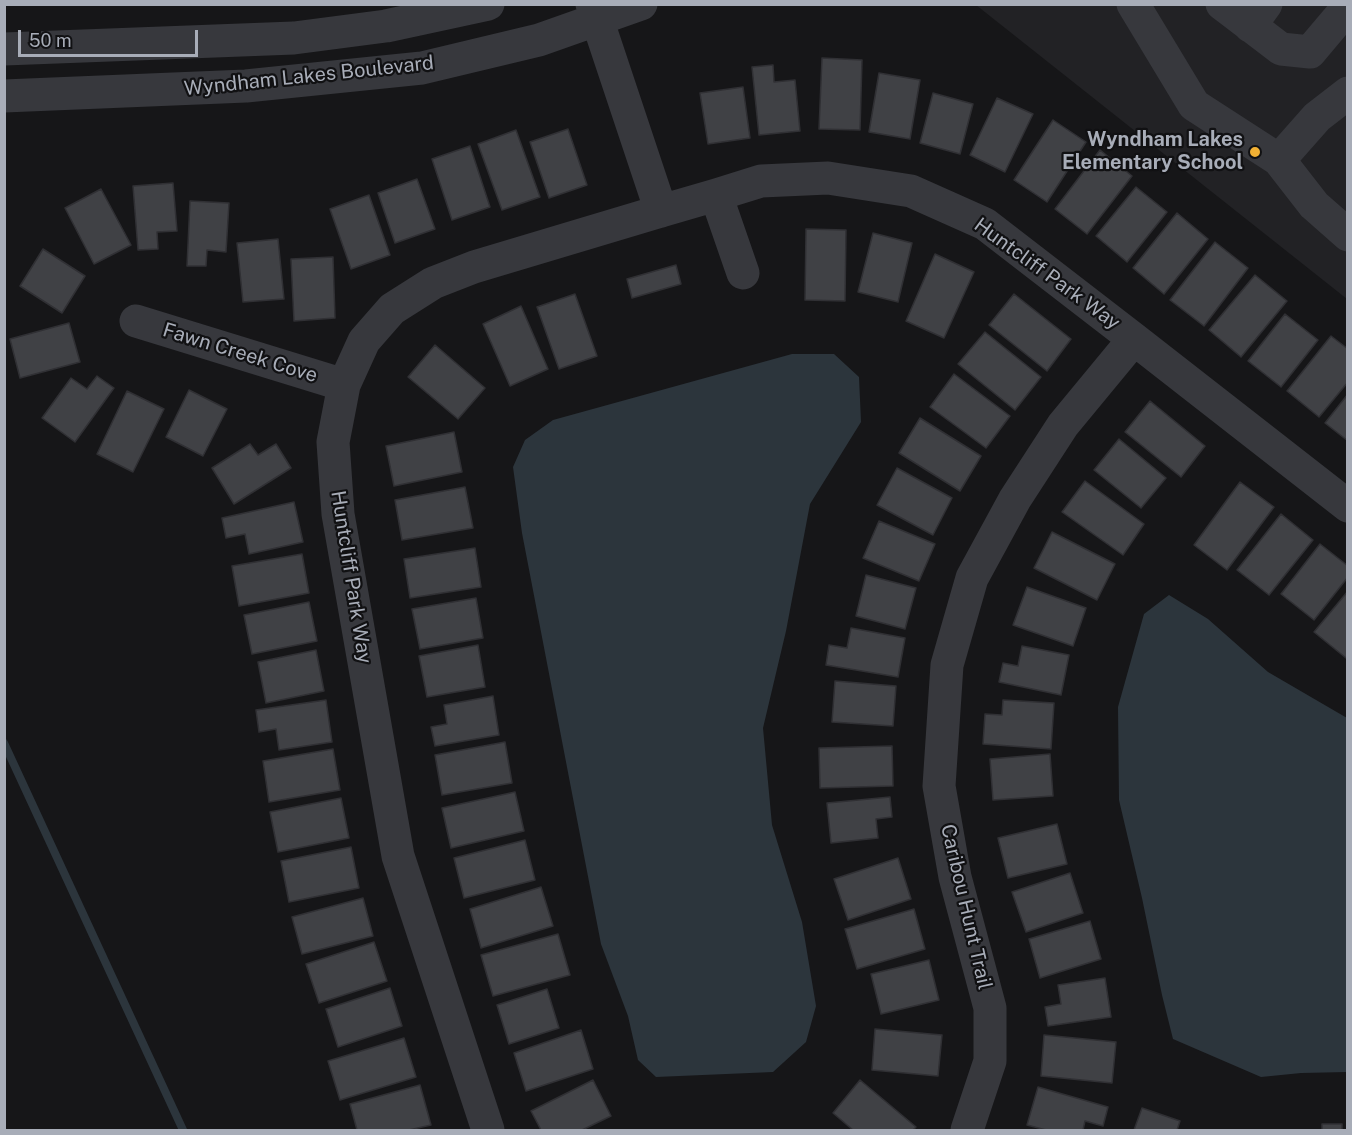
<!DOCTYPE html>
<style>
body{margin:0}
#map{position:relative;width:1352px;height:1135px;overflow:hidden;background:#161618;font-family:"Public Sans",sans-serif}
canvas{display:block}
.frame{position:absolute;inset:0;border:6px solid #a8adb8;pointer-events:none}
.scale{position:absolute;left:18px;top:30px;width:180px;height:27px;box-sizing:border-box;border:3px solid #a8adb8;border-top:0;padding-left:8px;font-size:18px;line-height:21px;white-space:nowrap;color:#a8adb8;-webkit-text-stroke:4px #111113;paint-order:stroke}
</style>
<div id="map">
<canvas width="1352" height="1135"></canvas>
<div class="frame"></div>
<div class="scale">50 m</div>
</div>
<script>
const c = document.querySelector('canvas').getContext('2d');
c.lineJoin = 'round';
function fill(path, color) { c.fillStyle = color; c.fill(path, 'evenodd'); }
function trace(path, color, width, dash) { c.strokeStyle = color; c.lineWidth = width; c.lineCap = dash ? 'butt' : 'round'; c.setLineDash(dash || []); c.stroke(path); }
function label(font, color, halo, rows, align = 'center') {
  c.font = font + ' "Public Sans",sans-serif'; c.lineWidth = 4.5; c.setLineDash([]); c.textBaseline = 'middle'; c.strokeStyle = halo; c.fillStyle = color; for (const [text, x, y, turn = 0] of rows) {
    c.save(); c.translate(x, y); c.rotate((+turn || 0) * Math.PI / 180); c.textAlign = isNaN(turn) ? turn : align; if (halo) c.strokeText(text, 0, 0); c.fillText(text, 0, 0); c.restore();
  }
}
const built = new Path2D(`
 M976,5h371v294z`);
const water = new Path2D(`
 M792,354h42l25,23 2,45 -51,82 -24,127 -23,97 9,97 30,97 14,84 -10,36 -33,30 -117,5 -18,-17 -10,-44 -27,-72 -79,-411 -9,-66 12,-27 28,-20z
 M1169,595l39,24 60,53 79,46v354l-46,1 -40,4 -88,-38 -11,-44 -20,-97 -23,-98 -1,-93 26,-93z`);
const stream = new Path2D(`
 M4,743l179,387`);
const building = new Path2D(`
 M822,58l40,2 -2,70 -41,-1z
 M773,65l1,17 21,-2 5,51 -41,4 -7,-68z
 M879,73l41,7 -10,59 -41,-7z
 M743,87l7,51 -42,6 -8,-51z
 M933,93l40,11 -13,50 -40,-11z
 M997,98l36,16 -28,58 -35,-17z
 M1053,120l33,22 -39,60 -33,-22z
 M568,129l19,56 -38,13 -19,-56z
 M516,130l24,67 -38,13 -24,-66z
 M470,146l20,61 -38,13 -20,-61z
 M1100,150l32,26 -45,58 -32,-25z
 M417,179l18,50 -40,14 -17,-50z
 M173,183l4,48 -20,1 1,17 -20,1 -5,-64z
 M1136,187l31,25 -40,50 -31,-26z
 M101,189l30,56 -37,19 -29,-56z
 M369,195l21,60 -39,14 -21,-60z
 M190,201l39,2 -3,49 -19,-2 -1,16h-19z
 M1177,213l31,26 -44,55 -31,-26z
 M806,229l40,1 -1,71 -40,-1z
 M873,233l39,10 -14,59 -40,-10z
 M278,239l6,60 -41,3 -6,-59z
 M1215,242l33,26 -44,58 -34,-26z
 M43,249l42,27 -23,37 -42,-27z
 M935,254l39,18 -30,66 -38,-17z
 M333,257l2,61 -41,3 -3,-62z
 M676,265l5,19 -49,14 -5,-19z
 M1255,275l32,26 -46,56 -32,-27z
 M575,294l22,62 -38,13 -22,-62z
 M1014,294l57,45 -24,32 -58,-46z
 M521,306l27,63 -38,17 -27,-62z
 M1285,314l33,26 -37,47 -33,-26z
 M69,323l11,39 -60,16 -10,-39z
 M985,332l56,45 -26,33 -57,-46z
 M1331,336l17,13v33l-29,35 -32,-26z
 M435,345l50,43 -27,31 -50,-42z
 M954,374l56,42 -24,32 -56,-41z
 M97,376l17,12 -39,54 -33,-24 29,-40 16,11z
 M189,390l38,19 -24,47 -37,-19z
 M127,391l37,18 -31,63 -36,-18z
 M1348,394v47l-23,-18z
 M1150,401l55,45 -24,31 -56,-45z
 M920,418l61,38 -21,35 -61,-38z
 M454,432l8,40 -68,14 -8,-40z
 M1119,439l47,39 -25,30 -47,-38z
 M250,444l8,11 18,-11 15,24 -57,36 -22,-36z
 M897,468l55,30 -19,37 -56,-30z
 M1085,481l59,43 -21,31 -61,-43z
 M1240,482l34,25 -47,63 -33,-25z
 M465,487l8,41 -71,12 -7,-40z
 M294,502l9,40 -54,12 -4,-20 -19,4 -4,-20z
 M1281,514l32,26 -44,55 -32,-25z
 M879,521l56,23 -16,37 -56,-23z
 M1052,532l63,32 -18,36 -63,-32z
 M1320,544l28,22v11l-34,43 -33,-26z
 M475,548l6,39 -71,11 -6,-39z
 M302,554l7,39 -70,13 -7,-40z
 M866,575l50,13 -11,41 -49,-13z
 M1027,587l59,21 -13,38 -60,-21z
 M1348,591v65l-2,2 -32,-26z
 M476,598l7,40 -63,11 -8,-40z
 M309,602l8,39 -65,13 -8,-39z
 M851,628l54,10 -7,39 -72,-12 3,-20 18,3z
 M478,645l7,42 -58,10 -8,-41z
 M1022,646l47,9 -8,40 -62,-13 4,-19 15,3z
 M316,650l8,41 -58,12 -8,-41z
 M835,681l61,5 -3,40 -61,-4z
 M493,696l6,39 -64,11 -4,-19 16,-3 -3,-19z
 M326,700l6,42 -53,8 -3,-21 -17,3 -3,-22z
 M1003,700l51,3 -3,46 -68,-5 2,-30 17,1z
 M505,742l7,41 -70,12 -7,-40z
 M892,746l1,40 -73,2 -1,-40z
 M333,749l7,41 -71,12 -6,-41z
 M1050,754l3,42 -60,4 -3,-41z
 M515,792l9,39 -73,17 -9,-40z
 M890,797l2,20 -16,2 2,19 -47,5 -4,-40z
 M341,798l8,40 -71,14 -8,-40z
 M1057,824l10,40 -59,14 -10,-40z
 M525,840l10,40 -71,18 -10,-40z
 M351,847l8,41 -70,14 -8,-41z
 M898,858l13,41 -63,21 -14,-41z
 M1070,873l13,40 -57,19 -14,-40z
 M541,887l12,39 -72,22 -11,-39z
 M363,898l10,38 -71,18 -10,-37z
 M914,909l11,40 -68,20 -12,-40z
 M1090,921l11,38 -61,19 -11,-39z
 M558,934l12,41 -77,21 -12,-41z
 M374,942l13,39 -68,22 -13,-39z
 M929,960l10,40 -58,14 -10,-40z
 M1105,978l6,39 -63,9 -3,-19 16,-3 -3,-19z
 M390,988l12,38 -64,21 -12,-38z
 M547,989l12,39 -50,16 -12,-39z
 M875,1029l67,6 -4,41 -66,-6z
 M581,1030l12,39 -67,22 -12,-38z
 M1044,1035l72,7 -4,41 -71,-7z
 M404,1038l12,39 -76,23 -12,-39z
 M593,1080l18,36 -29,14h-41l-10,-19z
 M860,1080l56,47 -3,3h-60l-20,-17z
 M420,1085l11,40 -22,5h-52l-7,-26z
 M1038,1087l70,20 -5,19 -18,-5 -2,9h-37l-19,-5z
 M1142,1108l38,13 -3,9h-43z
 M1322,1124h20v6h-20z`);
const minor = new Path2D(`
 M592,4l69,207
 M1133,4l61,101 85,55
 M1222,4l59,45 29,3 38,-45
 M1250,26l16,-22
 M4,49l290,-11 92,-12 102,-22
 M1348,93l-31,24 -38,43 35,45 34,30
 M4,96l242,-10 176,-18 117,-28 102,-36
 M716,195l27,78
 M136,321l208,64
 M488,1130l-90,-274 -60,-342 -5,-72 11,-57 20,-44 28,-32 41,-26 41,-16 187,-56 55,-16 45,-14 67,-3 83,13 74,33 149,115 214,167
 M967,1130l23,-69v-53l-35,-131 -16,-91 8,-121 25,-87 43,-79 48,-74 71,-86`);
const markers = [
 [1255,152,6,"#f2b134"]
];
const streetNames = [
 ["Wyndham Lakes Boulevard",309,76,-6],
 ["Huntcliff Park Way",1047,274,36],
 ["Fawn Creek Cove",240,353,17],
 ["Huntcliff Park Way",351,577,81],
 ["Caribou Hunt Trail",966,907,77]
];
const poiNames = [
 ["Wyndham Lakes",1243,140],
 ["Elementary School",1243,163]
];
fill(built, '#222225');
fill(water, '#2c353c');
trace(stream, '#2c353c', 8);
fill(building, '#404145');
trace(building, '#303034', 1.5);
trace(minor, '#37383d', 33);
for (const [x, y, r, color] of markers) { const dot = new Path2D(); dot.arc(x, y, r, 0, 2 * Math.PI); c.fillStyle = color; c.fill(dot); trace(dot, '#111113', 2); }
label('20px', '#a8adb8', '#111113', streetNames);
label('bold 20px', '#a8adb8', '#111113', poiNames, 'right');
</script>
